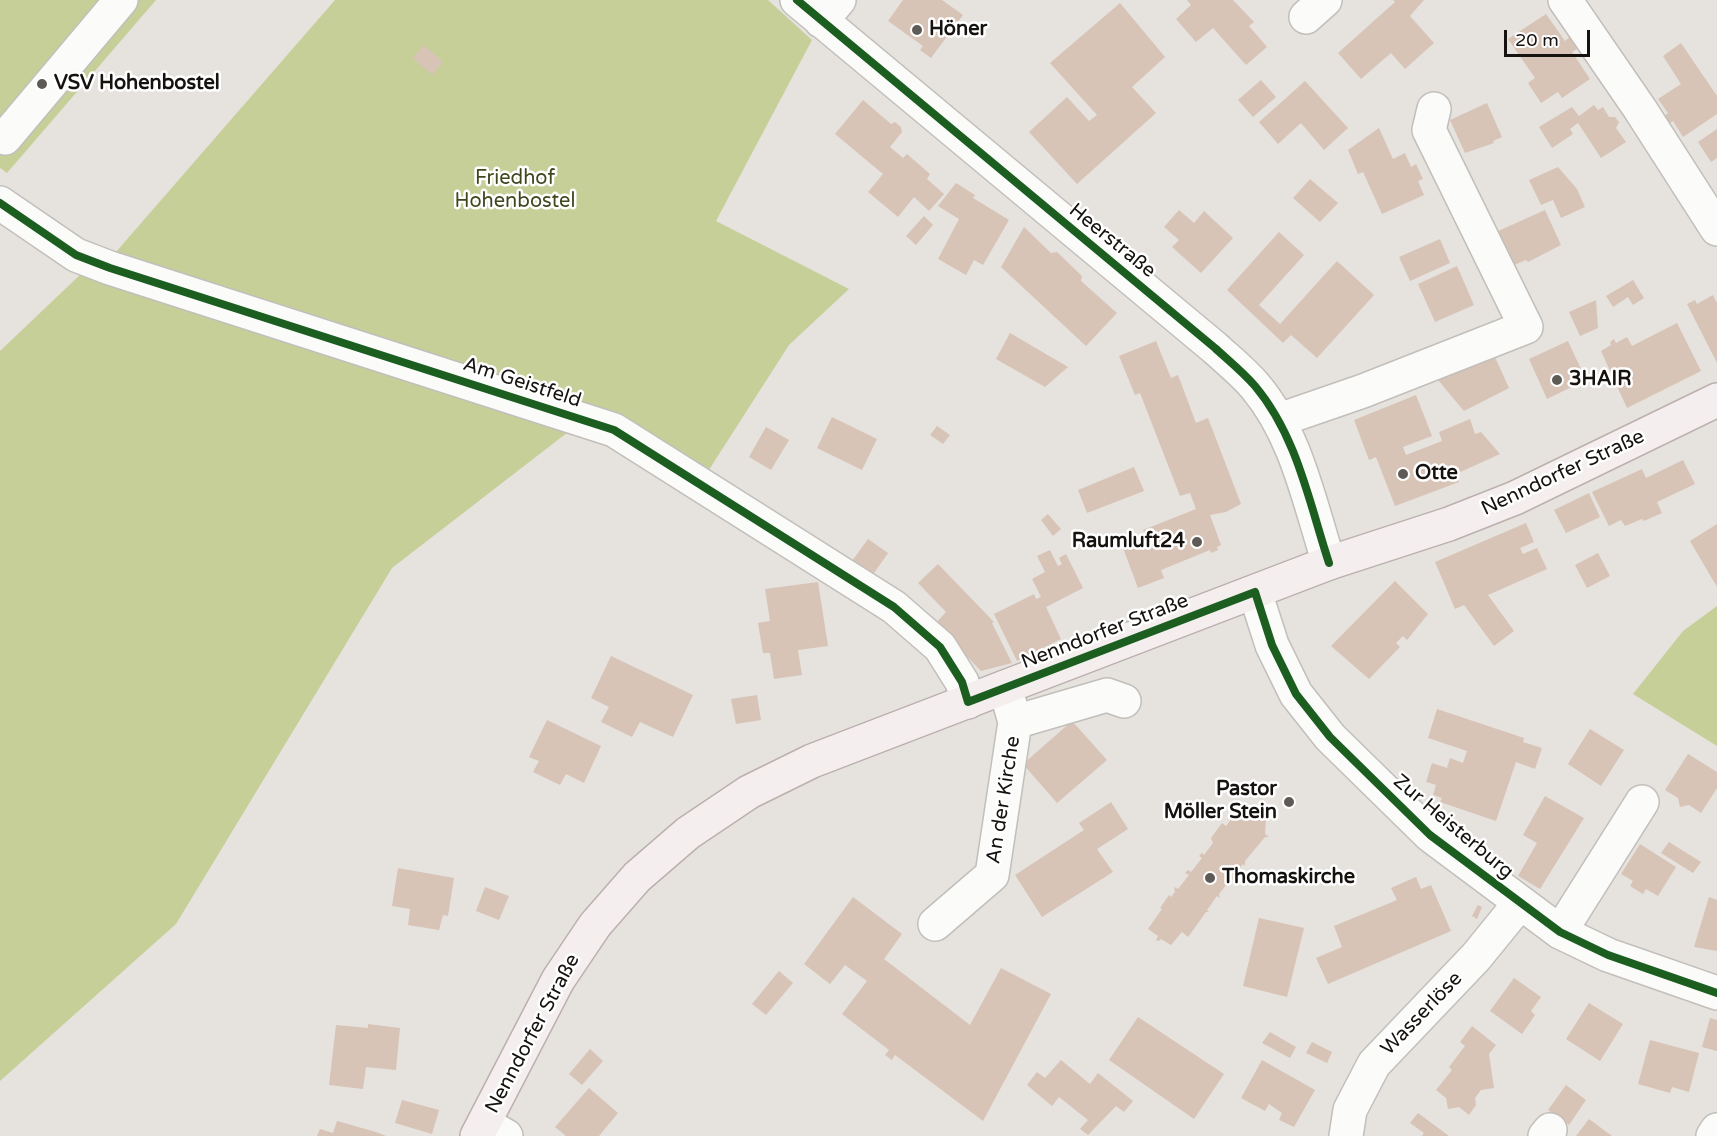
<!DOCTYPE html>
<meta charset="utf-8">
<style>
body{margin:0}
#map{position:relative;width:1717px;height:1136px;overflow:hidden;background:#e6e2de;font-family:"Varela Round",sans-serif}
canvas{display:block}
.scale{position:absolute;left:1504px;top:30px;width:86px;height:27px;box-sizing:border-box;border:3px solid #15120f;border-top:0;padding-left:8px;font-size:18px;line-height:21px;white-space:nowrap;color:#15120f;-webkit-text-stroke:4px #fff;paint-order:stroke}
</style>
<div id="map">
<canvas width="1717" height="1136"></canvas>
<div class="scale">20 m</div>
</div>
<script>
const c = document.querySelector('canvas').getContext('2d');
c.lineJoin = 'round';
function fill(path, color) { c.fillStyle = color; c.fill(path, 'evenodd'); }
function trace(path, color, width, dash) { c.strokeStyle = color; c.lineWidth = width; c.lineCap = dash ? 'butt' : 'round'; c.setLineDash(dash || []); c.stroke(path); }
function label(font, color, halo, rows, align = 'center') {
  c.font = font + ' "Varela Round",sans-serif'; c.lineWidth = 5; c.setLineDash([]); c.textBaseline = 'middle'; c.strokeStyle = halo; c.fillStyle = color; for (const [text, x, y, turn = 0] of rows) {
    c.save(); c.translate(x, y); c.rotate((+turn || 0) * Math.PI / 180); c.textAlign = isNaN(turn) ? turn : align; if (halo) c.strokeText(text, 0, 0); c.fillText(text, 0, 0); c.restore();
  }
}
const green = new Path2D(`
 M0,0h156l-149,173 -7,-5z
 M335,0h433l44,40 -96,181 133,68 -60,56 -84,131 -596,-216z
 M83,272l489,157 -180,139 -216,356 -176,157v-730z
 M1717,606v140l-84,-52 50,-63z`);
const building = new Path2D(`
 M903,0h39l21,15 -32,43 -11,-8 3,-4 -35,-25z
 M1187,0h46l21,22 -5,4 18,21 -21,18 -33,-37 -17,14 -20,-23 15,-14z
 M1393,0h31l-14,16 24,27 -29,26 -14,-16 -30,26 -23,-26 57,-51z
 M1120,3l45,54 -33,30 24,26 -79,71 -48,-52 38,-35 22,24 8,-6 -47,-52z
 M1546,14l19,27 7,-6 8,12 -8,5 18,27 -28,19 -4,-6 -17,11 -13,-20 7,-5 -27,-39z
 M1681,43l36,53v18l-34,23 -10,-16 -6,4 -5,-7 6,-5 -10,-14 23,-15 -18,-28z
 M424,45l19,17 -11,13 -19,-17z
 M1261,80l15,17 -23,20 -15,-17z
 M1305,81l43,47 -24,22 -23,-27 -23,21 -19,-22z
 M863,100l28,24 4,-2 6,5 1,5 -12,15 13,11 4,-4 23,20 -3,5 17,15 -15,17 -15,-14 -16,20 -30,-25 15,-18 -48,-40z
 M1487,103l15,34 -9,4 1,2 -29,10 -15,-33z
 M1594,105l4,5 5,-3 6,10h6l4,5 -3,6 10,14 -25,16 -23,-35 -8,6 3,5 -21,14 -13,-21 33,-20 7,9z
 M1379,128l14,31 12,-6 6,14 5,-3 7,15 -5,2 6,14 -42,19 -19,-42 -5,2 -10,-24z
 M1717,129v29l-6,4 -13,-20z
 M1558,167l19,22 8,18 -24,11 -8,-18 -12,5 -12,-25z
 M1310,179l28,24 -18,19 -27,-24z
 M956,183l19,12 -2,3 36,22 -26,45 -9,-5 -8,15 -28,-16 21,-40 -21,-13z
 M1179,210l15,13 10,-12 29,27 -32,35 -29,-26 7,-7 -15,-13z
 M1545,210l16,35 -33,17 -2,-2 -14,6 -16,-34z
 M924,216l9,9 -17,20 -10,-9z
 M1024,227l27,26 6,-1 25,24 -1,5 36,32 -31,33 -85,-79z
 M1279,232l25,23 -45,50 21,19 57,-63 37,34 -57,63 -26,-23 -8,8 -56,-53z
 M1440,239l10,24 -40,18 -11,-24z
 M1457,266l17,39 -39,17 -17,-38z
 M1633,280l11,18 -11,7 -5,-8 -15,10 -7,-11z
 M1713,295l4,8v60l-30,-59 8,-4 2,4z
 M1596,300l2,28 -18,8 -11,-24z
 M1677,323l24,48 -74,37 -26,-57 10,-6 -1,-3 4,-3 2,4 11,-6 5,9z
 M1010,333l58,34 -23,20 -49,-28z
 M1156,341l15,37 7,-3 18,48 12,-5 33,86 -15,8 -16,3 11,30 -4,2 1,3 -7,3 -1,-3 -49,20 3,8 -26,10 -15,-40 24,-9 -4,-9 53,-21 -6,-16 -10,3 -40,-103 -5,2 -16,-39z
 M1568,341l18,39 -39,19 -18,-40z
 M1495,357l14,31 -45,23 -26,-31z
 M1416,395l16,41 -29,11 3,8 36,-14 -3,-9 31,-13 5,15 6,-2 19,22 -44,20 3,8 -64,24 -19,-49 -7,3 -15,-40z
 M832,417l45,22 -15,31 -45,-22z
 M937,426l13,9 -7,9 -13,-9z
 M766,427l23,13 -18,30 -22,-13z
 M1683,460l12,24 -38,18 5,11 -18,8 -2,-2 -17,7 -4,-6 -12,6 -17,-34 50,-23 4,9z
 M1134,467l10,24 -57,22 -9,-23z
 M1589,493l11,24 -34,16 -12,-23z
 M1048,514l13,15 -8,7 -12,-16z
 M1526,523l8,19 -14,6 3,6 14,-6 10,21 -59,26 26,36 -20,15 -30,-41 -9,4 -20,-47z
 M1717,524v63l-27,-46z
 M868,539l20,14 -16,23 -20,-15z
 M1050,550l8,16 4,-2 -3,-6 7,-4 17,34 -37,19 15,32 -44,22 -23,-47 40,-20 2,5 5,-2 -9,-18 13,-7 -8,-16z
 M1598,553l12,23 -23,12 -12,-23z
 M938,564l56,58 -2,1 20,40 -31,8 -46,-47 11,-12 -28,-29z
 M1395,581l33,33 -21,26 -4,-4 -7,7 4,4 -31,32 -38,-33z
 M818,582l10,64 -30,4 4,25 -28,4 -4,-26h-7l-5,-30 12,-2 -5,-32z
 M611,656l82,39 -20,42 -33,-15 -8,15 -31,-15 8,-15 -18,-9z
 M757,695l4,25 -25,4 -5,-25z
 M1437,709l87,29 -1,4 19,6 -7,21 -19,-7 -20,59 -56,-19 2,-4 -9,-3 3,-10 -10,-3 6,-19 15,5 3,-10 13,5 4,-12 -39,-13z
 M547,720l54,26 -17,37 -18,-9 -6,11 -27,-13 6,-11 -10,-4z
 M1072,721l35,39 -50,43 -34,-39z
 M1590,729l34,21 -23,36 -33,-22z
 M1688,754l29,18v16l-16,25 -12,-8 -9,2 -2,-9 -13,-8z
 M1545,796l39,22 -44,71 -22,-13 19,-33 -14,-8z
 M1111,802l17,27 -31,20 16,23 -71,45 -27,-42 69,-45 -5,-7z
 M1235,809l14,2 2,-2 3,1 -3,3 11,8 4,-1 -1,14 4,3h-4l-20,24v5l-2,-2 -10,13 1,5 -3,-3 -12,15 1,4 -3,-2 -10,14 2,2h-3l-18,25 -6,-5 -11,13 -10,-6 -2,2 -3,-1 2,-4 -10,-7 14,-20 -2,-1 9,-13 2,2 4,-5 -1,-5 4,2 11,-14 -4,-2 3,-3 3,2 11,-14 -3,-2 3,-3 2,2 9,-12 -2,-5 11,-15 4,3 10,-13z
 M1669,842l32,20 -8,11 -32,-20z
 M1640,844l36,23 -18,29 -12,-7 -3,5 -13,-8 3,-5 -12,-7z
 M398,868l56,10 -6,38 -5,-1 -4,15 -31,-5 2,-16 -18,-3z
 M1416,877l5,12 10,-4 20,46 -123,53 -12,-26 26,-11 -8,-21 63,-26 -6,-12z
 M485,887l24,9 -10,24 -23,-9z
 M853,897l49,37 -18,25 86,66 31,-57 50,26 -68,127 -88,-66 -3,5 -7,-5 4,-5 -47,-36 25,-33 -22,-16 -15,19 -26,-20z
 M1709,897l8,3v51l-23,-4z
 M1478,905l4,2 -5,12 -5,-3z
 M1259,918l45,10 -17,69 -44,-11z
 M779,971l14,12 -27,32 -14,-11z
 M1514,978l27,19 -10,14 4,4 -13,19 -32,-23z
 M1589,1003l34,21 -23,37 -34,-22z
 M1138,1017l86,57 -30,45 -85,-59z
 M1710,1018l7,2v31l-15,-4z
 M368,1024l32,4 -4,42 -30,-3 -3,22 -34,-4 7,-60 32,3z
 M1472,1026l24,19 -7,9 5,34 -13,2 -6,8 1,7 -7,10 -10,-8 -11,2 -2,-11 -10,-8 16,-20 -3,-3 16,-21 -5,-4z
 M1270,1032l26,15 -6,11 -28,-15z
 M1650,1040l49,13 -10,39 -17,-5 -2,6 -32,-9z
 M1312,1042l20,10 -5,11 -21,-10z
 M590,1049l13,12 -21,24 -13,-11z
 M1061,1060l29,24 8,-11 35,28 -9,11 -8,-6 -28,29 -8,-6 8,-9 -29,-23 -7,9 -25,-21 10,-13 8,6z
 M1262,1060l53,30 -21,37 -15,-7 3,-7 -13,-9 -4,7 -24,-13z
 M1566,1085l20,15 -17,25 -21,-15z
 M589,1088l29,25 -19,23h-33l-11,-9z
 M402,1100l37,10 -7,24 -37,-11z
 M1418,1113l31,23h-27l2,-3 -14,-10z
 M1589,1119l23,17h-36z
 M337,1121l39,11 10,4h-69l3,-7 13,4z`);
const minor = new Path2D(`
 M797,0l418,348c13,12 28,24 40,38 42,50 54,116 74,177
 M1565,0l75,109 77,120
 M1306,17l19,-17
 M821,21l18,-21
 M5,138l116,-138
 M0,203l76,52 34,13 504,162 280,177 46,40 22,35 6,20
 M1279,420l84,-29 163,-64 -97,-197 5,-21
 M1255,592l17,53 24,49 34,43 100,98 130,97 48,23 109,38
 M1015,722l92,-27 17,6
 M935,924l57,-49 23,-153 -10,-35
 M1560,932l82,-130
 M485,1124l21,12
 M1346,1136l4,-26 24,-46 102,-107 44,-54
 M1545,1136l5,-6
 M1713,1136l4,-6`);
const major = new Path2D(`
 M477,1136l81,-156 37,-55 42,-48 51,-44 61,-41 63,-31 193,-74 324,-124 120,-39 66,-26 202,-98`);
const cycleway = new Path2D(`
 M797,0l418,348c13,12 28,24 40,38 42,50 54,116 74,177
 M0,203l76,52 34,13 504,162 280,177 46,40 22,35 6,20 287,-110 17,53 24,49 34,43 100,98 130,97 48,23 109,38`);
const markers = [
 [917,30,6,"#5e5b57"],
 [42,84,6,"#5e5b57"],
 [1557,380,6,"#5e5b57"],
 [1403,474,6,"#5e5b57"],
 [1197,542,6,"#5e5b57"],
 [1289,802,6,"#5e5b57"],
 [1210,878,6,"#5e5b57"]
];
const poiNames = [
 ["Höner",929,30],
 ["VSV Hohenbostel",54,84],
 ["3HAIR",1569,380],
 ["Otte",1415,474],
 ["Raumluft24",1185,542,"right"],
 ["Pastor",1277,790,"right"],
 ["Möller Stein",1277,813,"right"],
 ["Thomaskirche",1222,878]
];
const parkNames = [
 ["Friedhof",515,179],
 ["Hohenbostel",515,202]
];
const streetNames = [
 ["Heerstraße",1112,241,39],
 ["Am Geistfeld",522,383,18],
 ["Nenndorfer Straße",1563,473,-25],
 ["Nenndorfer Straße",1105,632,-21],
 ["An der Kirche",1004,800,-81],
 ["Zur Heisterburg",1453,827,40],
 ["Wasserlöse",1422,1014,-46],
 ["Nenndorfer Straße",533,1034,-62]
];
fill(green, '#c7cf99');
fill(building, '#d7c4b6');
trace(minor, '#c2bfbb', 36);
trace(major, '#bcb0af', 36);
trace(minor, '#fbfbfa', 33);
trace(major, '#f4efee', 33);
trace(cycleway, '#1b5e20', 8);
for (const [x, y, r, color] of markers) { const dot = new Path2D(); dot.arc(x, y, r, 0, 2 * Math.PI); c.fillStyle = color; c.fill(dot); trace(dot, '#fff', 2); }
label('bold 20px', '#15120f', '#fff', poiNames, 'left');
label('20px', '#3f471d', '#fff', parkNames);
label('20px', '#15120f', '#fff', streetNames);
</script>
